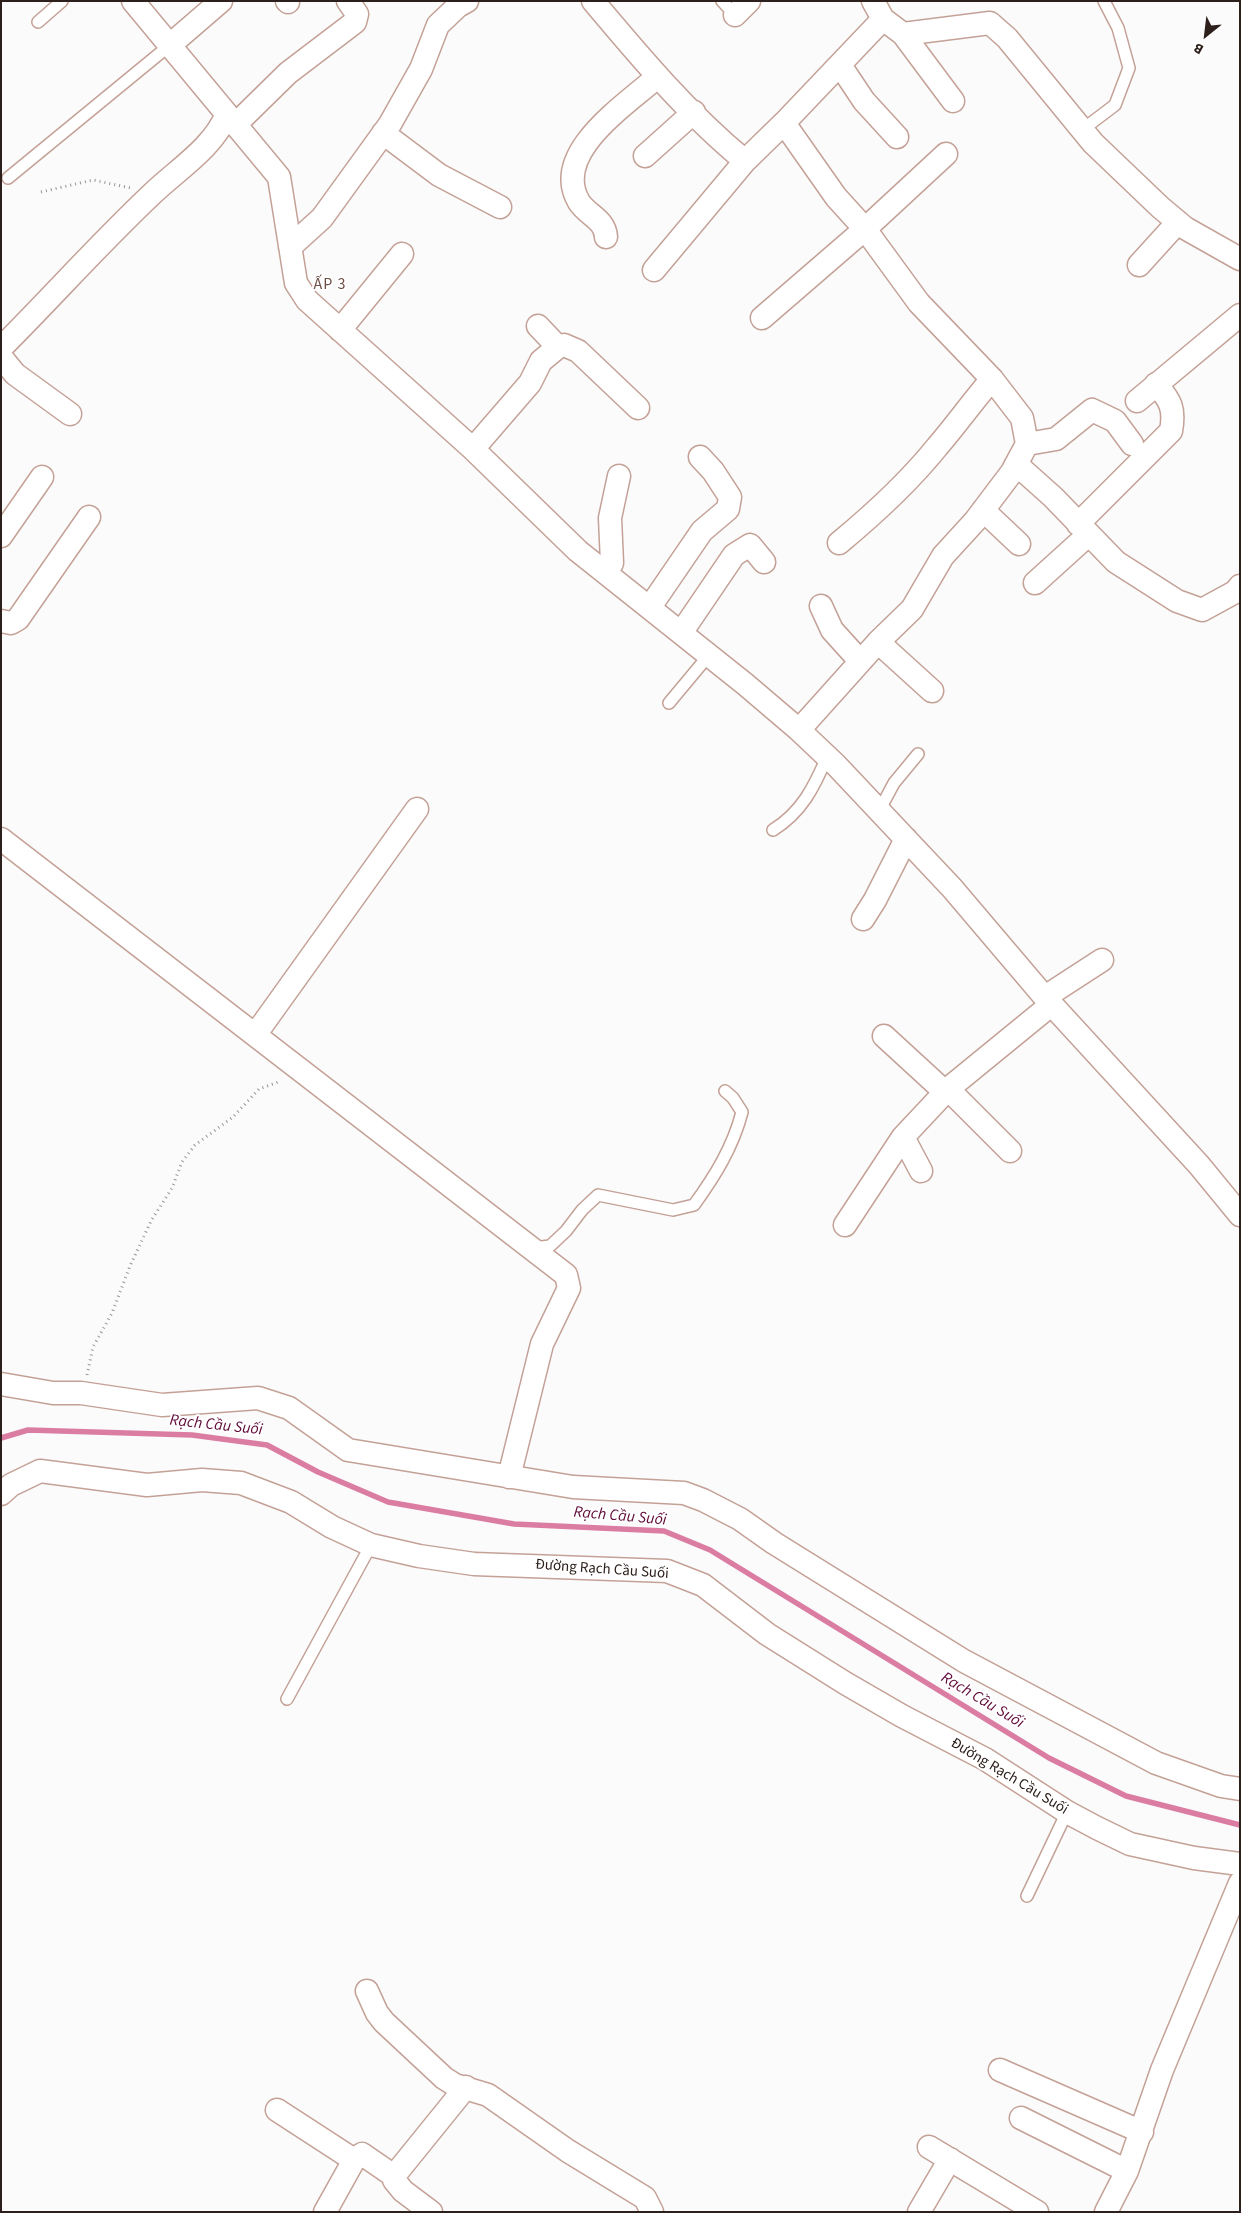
<!DOCTYPE html>
<meta charset="utf-8">
<style>
body{margin:0}
#map{position:relative;width:1241px;height:2213px;overflow:hidden;background:#fbfbfb;font-family:"Source Sans 3",sans-serif}
canvas{display:block}
.frame{position:absolute;inset:0;border:2px solid #2d201c;pointer-events:none}
.north{position:absolute;left:1181px;top:10px;width:50px;height:50px;-webkit-text-stroke:4px #fff;paint-order:stroke;rotate:209deg;font-size:14px;font-weight:700;line-height:20px;text-align:center;color:#2d201c}
.north::after{content:'';display:block;margin:auto;width:18px;height:22px;background:#2d201c;clip-path:polygon(50% 0,100% 100%,50% 72%,0 100%)}
</style>
<div id="map">
<canvas width="1241" height="2213"></canvas>
<div class="frame"></div>
<div class="north">B</div>
</div>
<script>
const c = document.querySelector('canvas').getContext('2d');
c.lineJoin = 'round';
function trace(path, color, width, dash) { c.strokeStyle = color; c.lineWidth = width; c.lineCap = dash ? 'butt' : 'round'; c.setLineDash(dash || []); c.stroke(path); }
function label(font, color, halo, rows, align = 'center') {
  c.font = font + ' "Source Sans 3",sans-serif'; c.lineWidth = 4; c.setLineDash([]); c.textBaseline = 'middle'; c.strokeStyle = halo; c.fillStyle = color; for (const [text, x, y, turn = 0] of rows) {
    c.save(); c.translate(x, y); c.rotate((+turn || 0) * Math.PI / 180); c.textAlign = isNaN(turn) ? turn : align; if (halo) c.strokeText(text, 0, 0); c.fillText(text, 0, 0); c.restore();
  }
}
const stream = new Path2D(`
 M1,1438l27,-8 164,5 75,10 51,27 70,30 126,22 150,7 46,19 339,208 77,38 114,29`);
const path = new Path2D(`
 M41,192l52,-12 38,8
 M87,1375l6,-28 19,-34 18,-47 21,-45 21,-33 10,-26 13,-17 38,-28 26,-28 22,-8`);
const lane = new Path2D(`
 M722,1l13,14
 M38,22l24,-21
 M1082,130l33,-25 14,-37 -11,-40 -14,-27
 M8,178l162,-133
 M669,703l40,-48
 M879,811l15,-28 24,-29
 M773,830c29,-18 41,-43 54,-73
 M533,1248l17,-2 16,-15 16,-21 16,-15 75,15 21,-5c21,-29 39,-58 48,-93l-9,-14 -8,-7
 M287,1699l84,-154
 M1027,1896l40,-84`);
const street = new Path2D(`
 M133,1l146,176 17,106 11,17 166,149 105,102 167,133 54,46 37,35 116,123 90,106 157,171 41,50
 M287,1l1,1
 M593,1c47,56 95,113 152,160l39,-38 99,-104
 M873,1l10,18 20,15 87,-11 17,15 86,105 67,64 25,21 55,31
 M735,15l14,-14
 M903,34l50,67
 M170,45l51,-44
 M840,65l24,36 33,36
 M784,123l52,74 29,32 54,74 73,76 30,39 5,26 -15,28 -37,49 -32,35 -31,53 -34,33 -79,88
 M235,125l53,-52 67,-51 2,-8 -9,-13
 M383,133l56,42 61,32
 M645,156l49,-44
 M606,237c-1,-18 -19,-22 -27,-35 -29,-49 47,-97 78,-125
 M290,247l32,-29 68,-94 31,-55 17,-44 20,-19 9,-5
 M1139,265l39,-43
 M654,270l91,-109
 M762,318l103,-89 81,-75
 M538,326l20,21
 M340,330l62,-76
 M1,348c51,-51 99,-105 151,-154 26,-25 61,-46 75,-80
 M1,357l14,17 55,40
 M1137,401l103,-86
 M1027,444l29,-5 36,-29 23,11 17,23
 M473,449l57,-66 11,-22 17,-14 6,-2 14,6 60,57
 M1016,464l37,33 63,65 61,39 25,9 33,-18 5,-6
 M983,510l36,34
 M1078,524l93,-93c4,-22 0,-30 -15,-47
 M1,536l41,-59
 M839,543c35,-29 69,-60 98,-96 19,-22 36,-46 55,-68
 M606,573l6,-10 -2,-45 9,-42
 M1035,583l53,-48
 M821,606l11,24 28,31
 M650,607l52,-76 26,-22 2,-12 -17,-26 -13,-14
 M1,621l10,2 7,-4 71,-102
 M681,633l53,-78 16,-10 14,17
 M878,642l54,49
 M1,839l565,436 3,13 -27,56 -33,133
 M863,919l12,-19 31,-61
 M1045,997l57,-37
 M255,1035l162,-226
 M884,1036l61,56
 M948,1089l62,62
 M921,1171l-18,-34 45,-48 104,-85
 M845,1225l58,-88
 M1,1384l52,9h28l81,12 96,-7 31,10 59,42 225,37 111,6 19,7 37,19 34,24 190,118 192,102 65,23 19,3
 M1,1494l10,-9 29,-14 107,14 55,-5 39,3 50,19 41,25 39,18 48,11 55,8 193,7 36,14 64,49 78,49 57,33 83,43 82,53 30,16 33,16 64,14 46,6
 M367,1991l10,22 7,9 60,56 11,7 33,10 80,56 77,47 7,14
 M1000,2070l142,62
 M277,2110l77,50
 M1021,2118l106,53
 M929,2147l108,65
 M394,2176l72,-89
 M325,2212l29,-52 8,-6 32,22v4l9,11 28,21
 M919,2212l31,-53
 M1106,2212l21,-41 35,-101 78,-187`);
const streetNames = [
 ["Đường Rạch Cầu Suối",602,1570,4],
 ["Đường Rạch Cầu Suối",1009,1777,31]
];
const neighbourhoodNames = [
 ["ẤP 3",330,285]
];
const waterNames = [
 ["Rạch Cầu Suối",216,1426,6],
 ["Rạch Cầu Suối",620,1517,5],
 ["Rạch Cầu Suối",982,1701,31]
];
trace(stream, '#db7da3', 5.5);
trace(lane, '#c4a196', 14);
trace(street, '#c4a196', 25);
trace(path, '#9a9492', 3, [1, 4]);
trace(lane, '#fff', 11);
trace(street, '#fff', 22);
label('15px', '#2d201c', '#fff', streetNames);
c.letterSpacing = '1px';
label('16px', '#6d4f45', '#fff', neighbourhoodNames);
c.letterSpacing = '0px';
label('italic 16px', '#5f0937', '#fff', waterNames);
</script>
